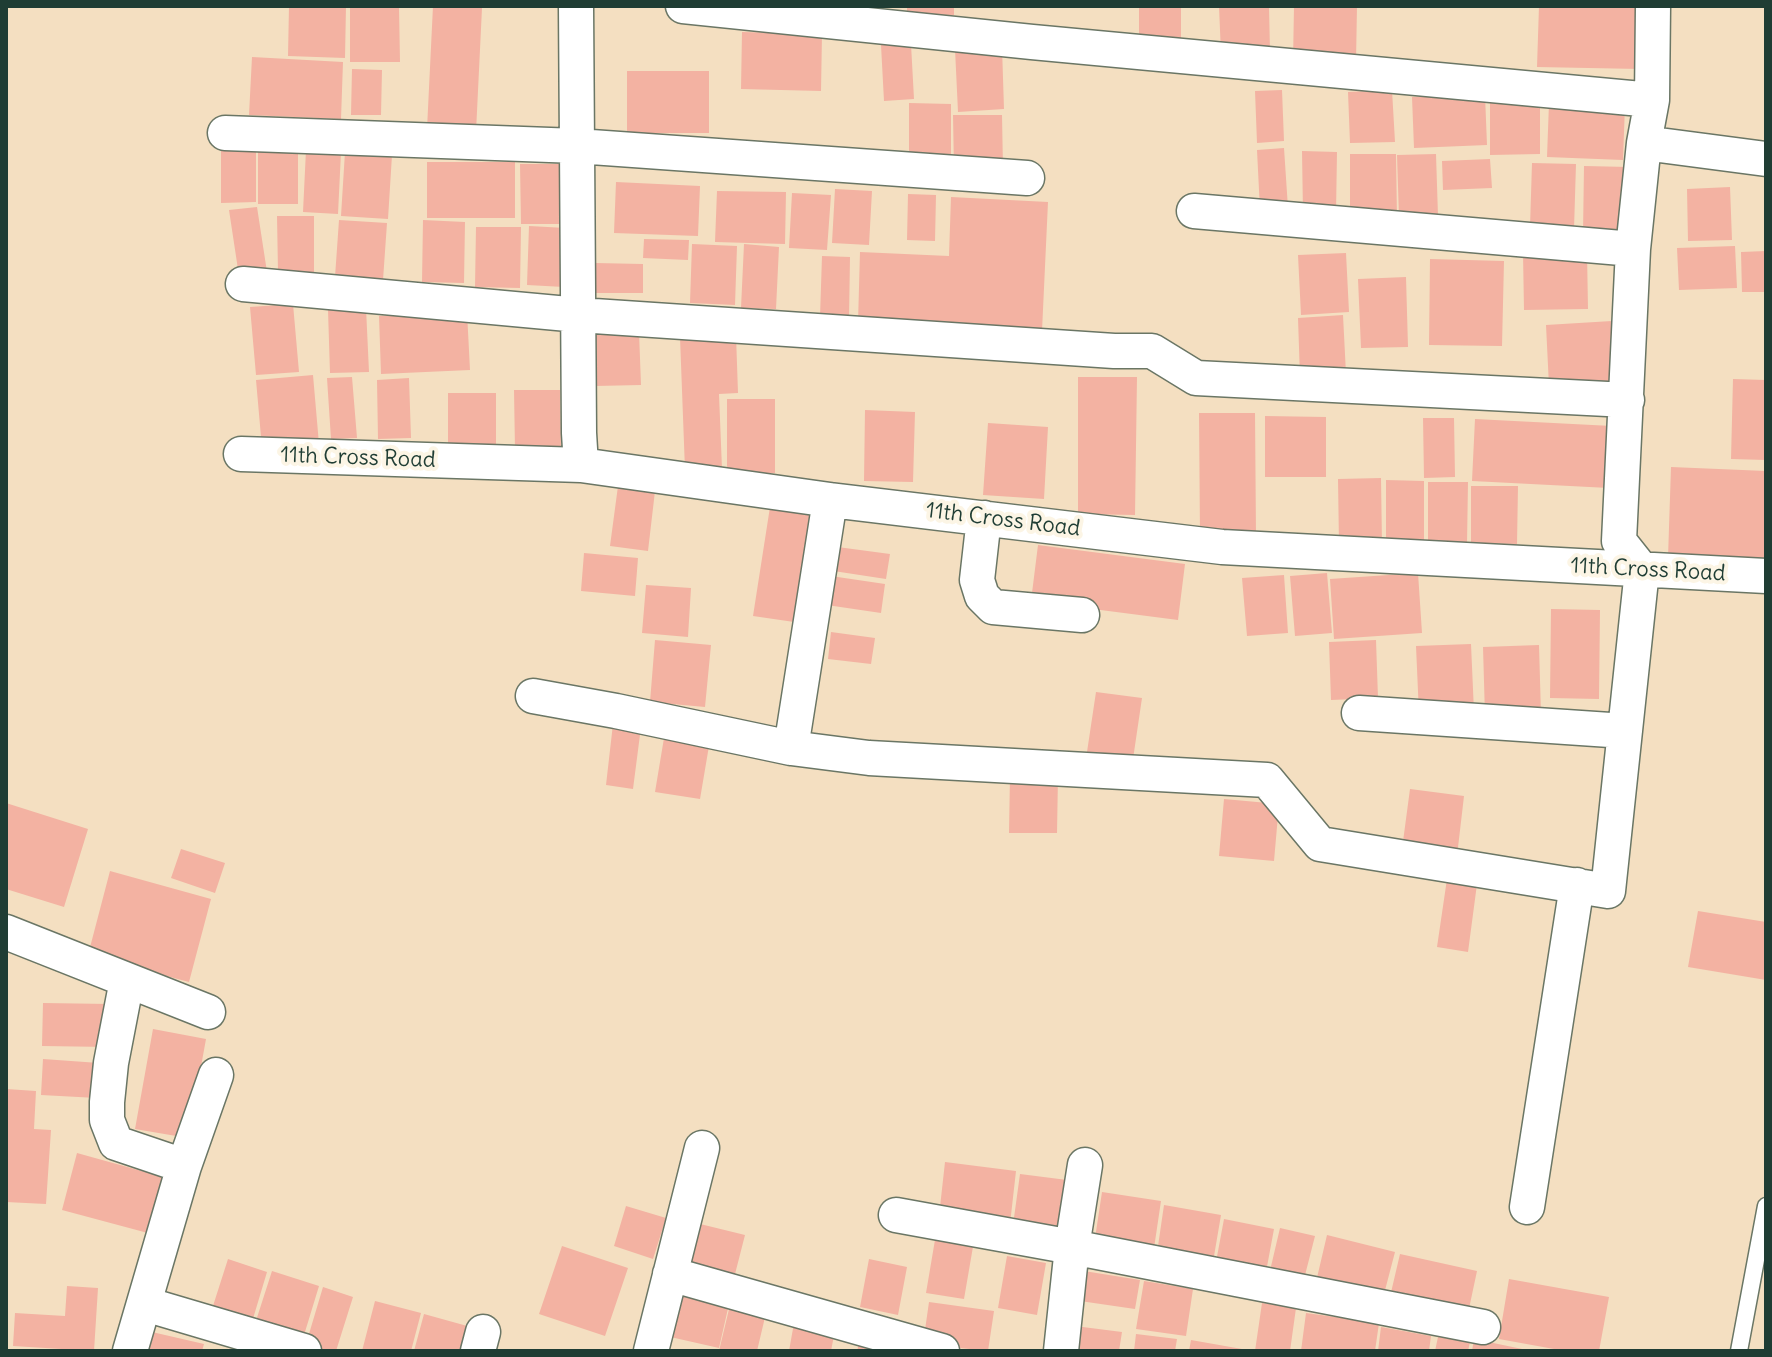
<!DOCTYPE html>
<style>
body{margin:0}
#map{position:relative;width:1772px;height:1357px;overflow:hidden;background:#f4dfc1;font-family:Delius,sans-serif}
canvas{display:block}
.frame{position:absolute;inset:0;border:8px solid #1f3d34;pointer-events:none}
</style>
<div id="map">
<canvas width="1772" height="1357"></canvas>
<div class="frame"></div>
</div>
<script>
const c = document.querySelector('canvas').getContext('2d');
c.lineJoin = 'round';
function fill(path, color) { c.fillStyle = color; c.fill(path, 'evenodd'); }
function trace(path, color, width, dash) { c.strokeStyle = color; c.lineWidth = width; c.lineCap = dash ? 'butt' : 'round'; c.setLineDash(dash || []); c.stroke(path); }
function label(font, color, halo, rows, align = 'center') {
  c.font = font + ' Delius,sans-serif'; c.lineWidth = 8; c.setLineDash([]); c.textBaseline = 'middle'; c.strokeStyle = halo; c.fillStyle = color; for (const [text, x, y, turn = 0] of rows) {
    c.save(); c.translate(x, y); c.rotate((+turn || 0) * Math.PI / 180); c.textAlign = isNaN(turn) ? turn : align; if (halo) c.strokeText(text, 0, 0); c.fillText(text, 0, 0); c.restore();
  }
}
const building = new Path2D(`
 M289,6h57l-1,52 -57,-2z
 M350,6h49l1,56h-50z
 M433,6l49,2 -6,124 -49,-3z
 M907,6h47v9l-47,-1z
 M1139,6h42v38h-42z
 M1219,6h50l1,46 -49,2z
 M1294,6h63l-1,56h-63z
 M1539,6h102l-1,63 -103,-2z
 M742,32l80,2 -1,57 -80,-2z
 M911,44l3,55 -30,2 -3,-56z
 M1002,47l2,62 -46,3 -3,-63z
 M252,57l91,5 -2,57 -92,-4z
 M352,69l30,1 -1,45h-30z
 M627,71h82v62h-82z
 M1282,90l2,51 -27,2 -2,-52z
 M1392,90l3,52 -45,1 -2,-51z
 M1485,95l2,50 -73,3 -2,-51z
 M909,103l42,1v62h-42z
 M1490,103h50v51l-50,1z
 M1549,103l76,2 -2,55 -76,-3z
 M953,115h49l1,54 -49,1z
 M258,147h40v57h-40z
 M1284,148l4,60 -28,2 -3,-60z
 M221,150h35v52l-35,1z
 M306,150l35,2 -3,62 -35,-2z
 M1302,151l35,1 -1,61h-33z
 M345,152l47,3 -4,64 -47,-3z
 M1350,154h46l1,65h-47z
 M1436,154l2,62 -39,1 -2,-62z
 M1490,159l2,29 -49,2 -1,-29z
 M427,162h88v56h-88z
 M1532,163l44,1 -2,65 -44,-2z
 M520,164h50l1,60h-50z
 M1584,166l45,1 -1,67h-45z
 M616,182l84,4 -2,50 -84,-3z
 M1730,187l2,53 -44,1 -1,-52z
 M835,189l37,2 -3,54 -37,-2z
 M717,191l69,1 -1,52 -70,-2z
 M792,193l39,2 -4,55 -38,-2z
 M908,194l28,1 -1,46 -28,-1z
 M951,197l97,5 -6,129 -184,-8 2,-71 89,4z
 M257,207l10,65 -28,4 -10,-66z
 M277,216h37v56h-36z
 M339,220l48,3 -4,57 -48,-3z
 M423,220l42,2 -1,61 -42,-1z
 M529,226l37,2 -2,59 -37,-2z
 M476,227h45l-1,61 -45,-1z
 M644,239l45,1 -1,20 -45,-2z
 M692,244l45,2 -2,59 -45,-2z
 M744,244l35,3 -3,62 -35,-1z
 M1735,246l2,42 -58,2 -2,-42z
 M1766,251v41h-24l-1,-40z
 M1587,252l1,57 -64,1 -1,-57z
 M1346,253l3,59 -48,3 -3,-60z
 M822,256l28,1 -1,61 -29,-1z
 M1430,259l74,2 -2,85 -73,-1z
 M595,263l48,1v29h-49z
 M1406,277l2,70 -47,1 -3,-69z
 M293,304l6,68 -43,3 -6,-68z
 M366,308l3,64 -39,1 -2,-63z
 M467,312l3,58 -89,4 -2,-58z
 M1343,315l3,59 -46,3 -2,-59z
 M1612,321l3,61 -66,4 -3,-61z
 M639,332l2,53 -46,1 -1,-53z
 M736,335l2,58 -19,1 3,75 -37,1 -5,-133z
 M313,375l6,69 -57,4 -6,-68z
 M352,377l5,61 -26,1 -4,-61z
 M1078,377h59l-2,138 -57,-1z
 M409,378l2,60 -33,1 -1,-59z
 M1733,379l33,1v80l-35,-1z
 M514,390h46l1,59 -46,1z
 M448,393h48v53h-48z
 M727,399h48v74h-48z
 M865,410l50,2 -2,70 -49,-1z
 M1199,413h56l1,123h-56z
 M1265,416l61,1v60h-61z
 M1423,418h31l1,59 -31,1z
 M1475,419l137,7 -3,62 -137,-7z
 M988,423l60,4 -4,72 -61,-4z
 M1671,467l95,4v90l-98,-3z
 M1381,478l1,67h-43l-1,-66z
 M1386,480l38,1v61h-38z
 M1428,482h40l-1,62h-39z
 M618,486l37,5 -7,60 -38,-5z
 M1471,486h47l-1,58 -46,-1z
 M770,507l48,8 -17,108 -48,-7z
 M1038,545l147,19 -7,56 -147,-19z
 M830,546l60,8 -4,25 -59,-9z
 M584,553l54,5 -3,38 -54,-5z
 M1327,573l5,60 -37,3 -5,-60z
 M1418,573l4,60 -88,6 -4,-60z
 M824,575l61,9 -4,29 -61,-9z
 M1284,575l4,58 -41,3 -5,-58z
 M646,585l45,3 -3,49 -46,-4z
 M1551,609l49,1 -1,89 -49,-1z
 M831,632l44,6 -4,26 -43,-5z
 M655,640l56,5 -6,62 -55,-5z
 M1376,640l2,58 -47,2 -2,-58z
 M1471,644l3,68 -55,2 -3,-68z
 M1539,645l2,70 -56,1 -2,-69z
 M1096,692l46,6 -9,61 -46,-7z
 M613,724l28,3 -8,62 -27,-4z
 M665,732l45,8 -10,59 -45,-7z
 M1010,776h48l-1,57h-48z
 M1410,789l54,7 -7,60 -55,-7z
 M1224,799l55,5 -5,57 -55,-5z
 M6,803l82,26 -24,78 -58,-18z
 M181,849l44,14 -10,30 -44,-15z
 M110,871l101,28 -22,83 -101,-27z
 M1447,879l30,5 -9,68 -31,-5z
 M1698,911l68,11v58l-78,-13z
 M43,1003l67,1 -1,43 -67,-1z
 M153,1029l53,10 -18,99 -53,-9z
 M43,1059l56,4 -2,35 -56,-3z
 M6,1089l30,2 -2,38 17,1 -5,74 -40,-2z
 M77,1153l97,27 -15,56 -97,-26z
 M945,1162l71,9 -6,53 -71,-8z
 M1020,1174l55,7 -6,52 -56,-8z
 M1102,1192l59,9 -8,54 -59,-10z
 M1164,1205l57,10 -8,47 -56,-9z
 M626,1206l40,12 -13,41 -39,-13z
 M1224,1219l50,10 -8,43 -50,-10z
 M692,1222l53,13 -11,43 -53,-14z
 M937,1228l38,7 -11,64 -38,-6z
 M1280,1228l35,8 -12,47 -34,-8z
 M1327,1235l68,17 -12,46 -67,-16z
 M562,1246l66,22 -23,68 -66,-22z
 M1400,1254l77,17 -10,47 -78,-17z
 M1007,1256l39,7 -9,52 -39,-7z
 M228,1259l39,13 -15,50 -40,-13z
 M869,1259l38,8 -9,48 -38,-8z
 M272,1271l47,15 -18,59 -48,-15z
 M1084,1271l56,9 -5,29 -55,-8z
 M1509,1279l100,18 -10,54h-34l-66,-12z
 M1144,1281l49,8 -7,47 -50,-7z
 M67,1286l31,2 -4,63 -81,-5 2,-33 50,3z
 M323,1287l30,10 -17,54h-8l-22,-7z
 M676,1292l53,12 -10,44 -53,-12z
 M375,1301l46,12 -10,38h-49z
 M929,1302l65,9 -6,40 -65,-7z
 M1262,1303l34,5 -6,43h-35z
 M730,1305l36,8 -9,38h-38z
 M1306,1313l73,10 -4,28h-74z
 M424,1314l54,15 -6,22h-58z
 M794,1323l41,7 -4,21h-42z
 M1067,1325l55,7 -3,19h-56z
 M1381,1327l50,9 -2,15h-51z
 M152,1332l52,12 -2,7h-54z
 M1136,1334l41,5 -2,12h-41z
 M1438,1337l32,5 -2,9h-33z
 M1474,1339l53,11v1h-55z
 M860,1340l37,11h-40z
 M1191,1340l51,9v2h-53z`);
const lane = new Path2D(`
 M1739,1351l27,-145`);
const street = new Path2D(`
 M576,6l3,427 2,32
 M683,6l349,36 620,58
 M225,133l352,13 450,32
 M1644,143l122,16
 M1194,211l439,38
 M243,284l336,31 535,36h38l44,27 431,22
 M241,454l340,11 249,35 392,47 544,29
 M984,518l-7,62 5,16 11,11 89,8
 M533,696l83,15 175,37 78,10 398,22 53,64 288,47 34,-321 -23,-29 14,-292 11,-106 8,-43 1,-94
 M1359,713l266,18
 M791,748l39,-248
 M6,932l202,80
 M127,980l-16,83 -4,39v18l9,23 68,23
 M1527,1207l50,-322
 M896,1215l176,32 411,80
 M670,1274l272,77
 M145,1304l159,47
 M130,1351l54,-185 32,-91
 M478,1351l5,-19
 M651,1351l51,-203
 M1061,1351l11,-104 13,-82`);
const streetNames = [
 ["11th Cross Road",358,458,2],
 ["11th Cross Road",1003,520,7],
 ["11th Cross Road",1648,570,3]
];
fill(building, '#f3b2a2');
trace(lane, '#6a7665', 19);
trace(street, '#6a7665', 37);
trace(lane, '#fff', 16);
trace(street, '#fff', 34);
label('22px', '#1f3d34', '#fcf5e5', streetNames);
</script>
